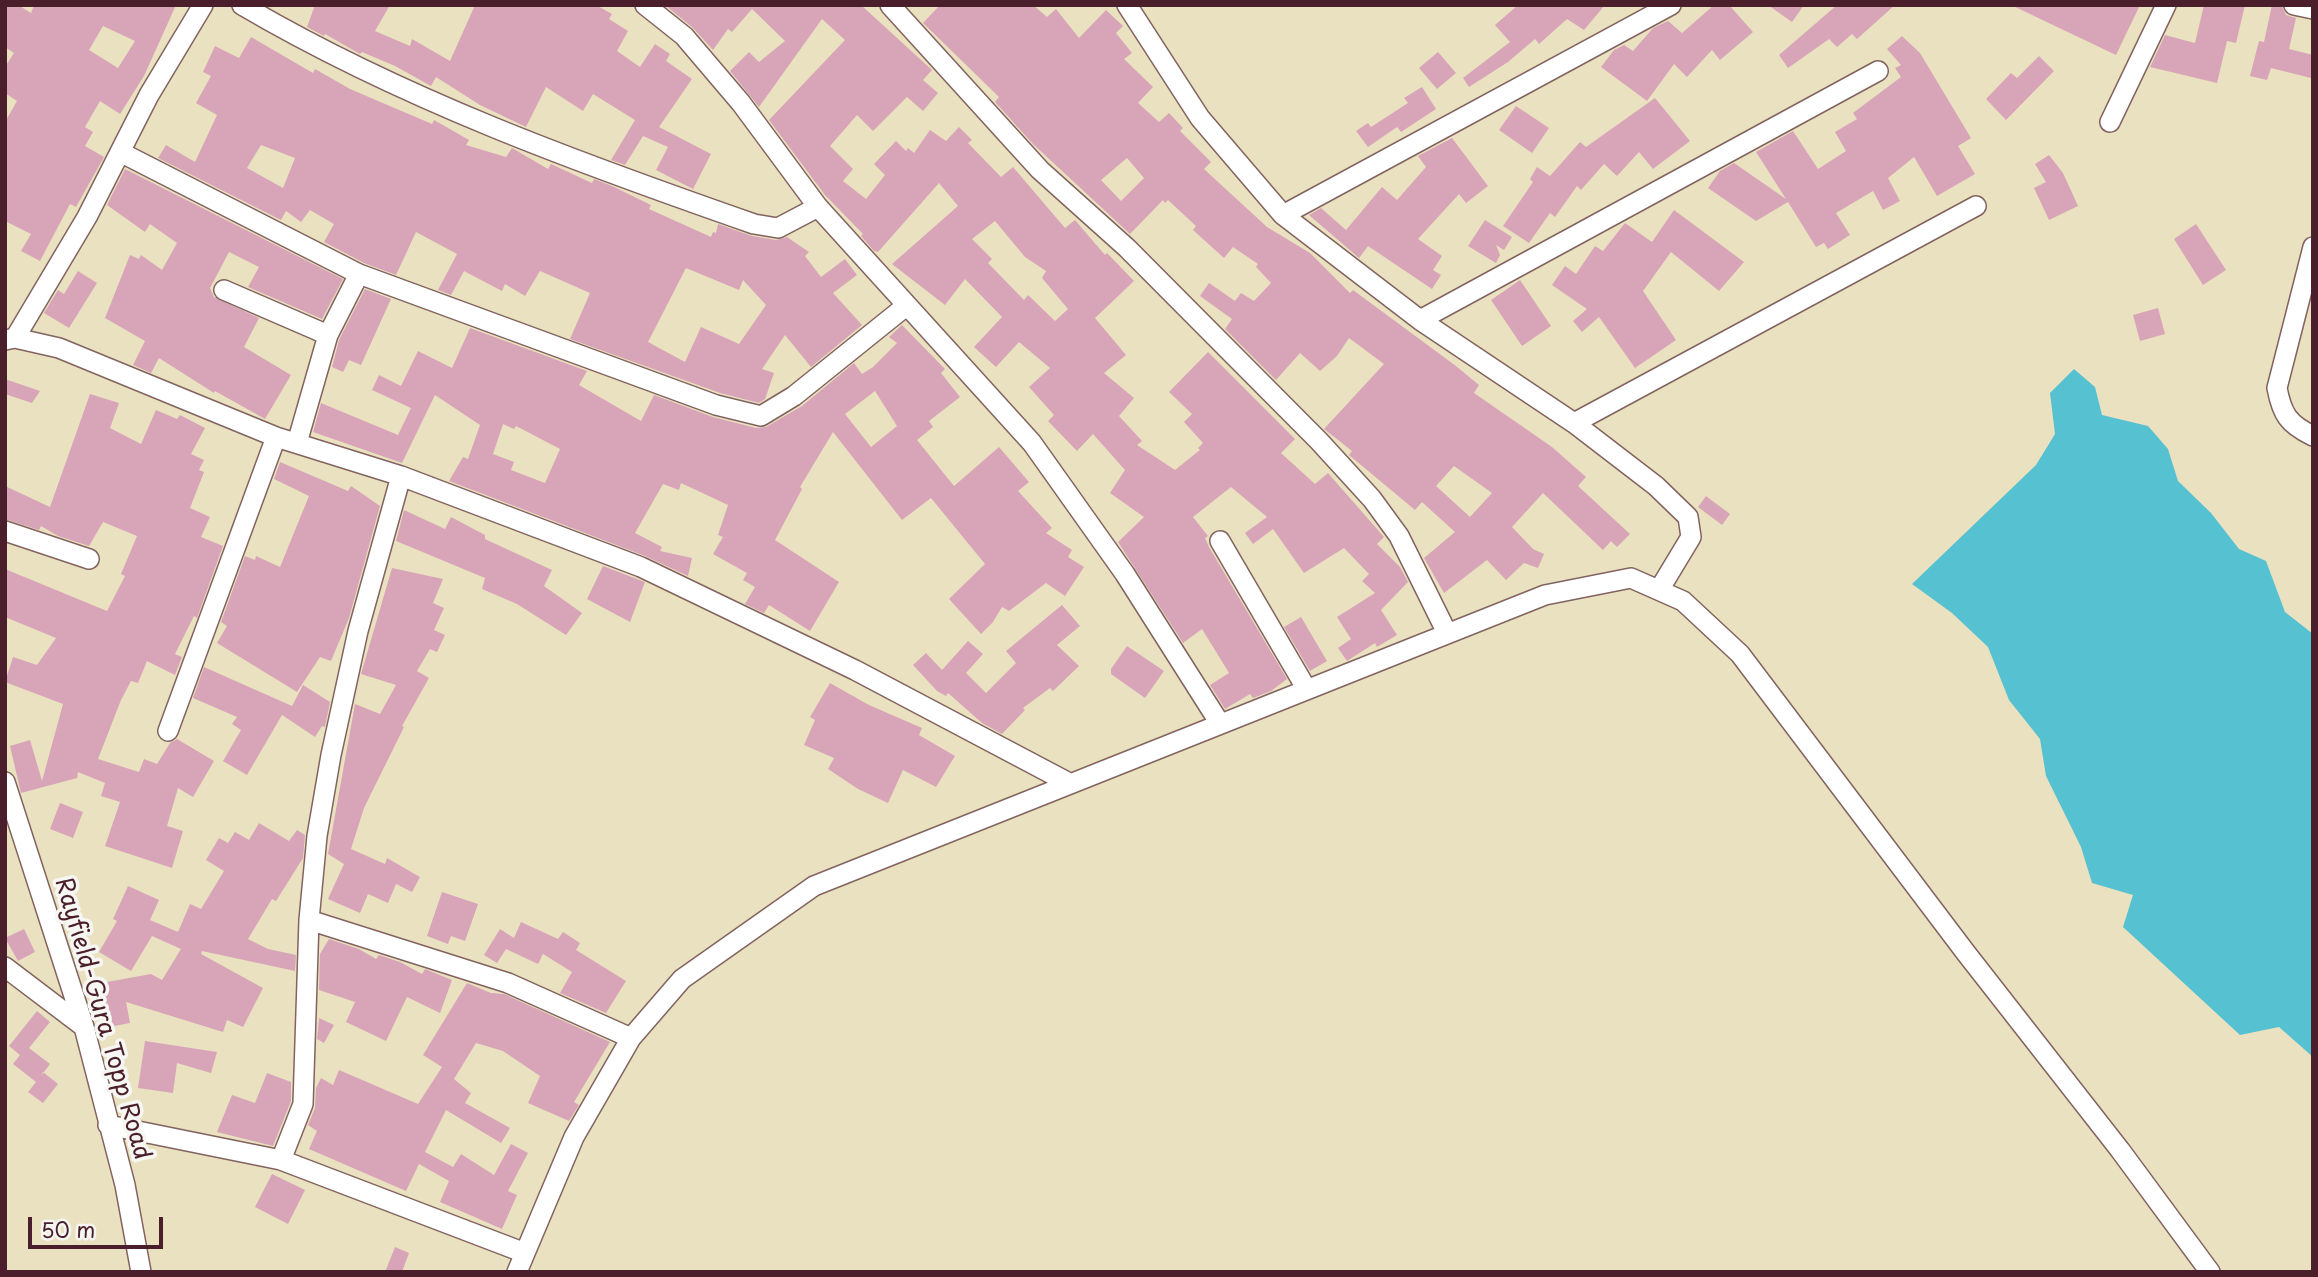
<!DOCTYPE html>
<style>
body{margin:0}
#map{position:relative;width:2318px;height:1277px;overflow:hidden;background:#eae1c0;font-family:"Playpen Sans",sans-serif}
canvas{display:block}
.frame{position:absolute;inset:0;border:7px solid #4a1f2b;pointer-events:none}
.scale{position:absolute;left:28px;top:1217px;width:135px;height:32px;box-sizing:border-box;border:4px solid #4a1f2b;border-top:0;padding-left:9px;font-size:21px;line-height:24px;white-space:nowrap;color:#4a1f2b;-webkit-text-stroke:5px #f6f6f2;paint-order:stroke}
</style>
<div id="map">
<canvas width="2318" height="1277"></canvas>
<div class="frame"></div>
<div class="scale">50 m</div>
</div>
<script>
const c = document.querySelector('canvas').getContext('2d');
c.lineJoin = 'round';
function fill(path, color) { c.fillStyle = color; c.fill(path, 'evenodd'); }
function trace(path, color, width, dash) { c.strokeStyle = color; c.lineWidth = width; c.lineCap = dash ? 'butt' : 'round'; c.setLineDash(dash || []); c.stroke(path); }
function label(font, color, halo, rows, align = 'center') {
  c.font = font + ' "Playpen Sans",sans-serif'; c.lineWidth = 7; c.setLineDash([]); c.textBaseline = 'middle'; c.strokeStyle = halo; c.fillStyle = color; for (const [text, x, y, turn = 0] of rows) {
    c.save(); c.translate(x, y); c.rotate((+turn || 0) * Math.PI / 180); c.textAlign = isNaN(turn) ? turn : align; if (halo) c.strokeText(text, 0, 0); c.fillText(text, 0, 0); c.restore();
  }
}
const water = new Path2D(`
 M2074,369l21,18 7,28 46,11 20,23 10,32 33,32 28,36 27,12 19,51 28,22v423l-34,-30 -39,8 -117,-108 10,-32 -41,-12 -11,-36 -35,-71 -6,-37 -31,-39 -21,-53 -36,-34 -40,-29 124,-119 19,-31 -5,-41z`);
const building = new Path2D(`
 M5,5h13l13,8 3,-8h142l-32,71 -24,38 -20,-13 -15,26 8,5 -8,14 19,11 -28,50 -6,-3 -30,57 -19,-10 10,-17 -26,-13v-99l12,-21 -12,-8v-26l9,-14 -9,-6zM103,26l32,15 -17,27 -29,-18z
 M315,5h75l-15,26 35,15 2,-7 38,22 25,-56h121l16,9 -3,5 19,12 -11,20 23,16 15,-23 15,10 -4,7 26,18 -33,48 52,27 -18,35 -37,-19 12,-23 -25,-11 -18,29 -14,-5 24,-40 -42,-26 -10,17 -37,-24 -20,40 -46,-22 -44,-28 -5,9 -36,-20 -33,-14 -2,2 -35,-20 -1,2 -17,-9z
 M665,5h196l71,65 -9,10 15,13 -15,18 -16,-14 -34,34 -16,-16 -27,31 23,23 -10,12 23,18 19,-24 -11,-11 22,-23 10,10 2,-3 6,5 16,-23 16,11 13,-14 13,13 -4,3 33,34 12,-10 52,61 10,-8 30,35 2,-2 27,28 -39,37 31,37 -22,18 30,25 -15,18 23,25 -5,4 38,25 25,-20 -2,-2 5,-5 -19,-21 8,-8 -23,-22 39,-40 87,87 -14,14 34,31 13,-11 56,64 -7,7 23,23 8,15 -27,28 16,25 -20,12 -2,-4 -28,18 -9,-13 13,-9 -14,-22 38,-24 -13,-12 7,-7 -25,-26 -40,25 -31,-44 -20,15 -8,-11 22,-16 -36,-30 -38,30 15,19 -3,2 4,9 78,132 -16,12 -18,7 -3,-4 -25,15 -15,-24 19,-12 -27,-44 -19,14 -65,-101 26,-25 -34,-24 15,-23 -32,-36 -16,17 -29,-30 6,-6 -25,-28 21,-19 -31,-26 -23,25 -22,-20 28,-30 -37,-38 -20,26 -53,-41 66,-58 -19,-23 -61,69 -4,-1 -13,-15 2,-2 -38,-39 -56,-75 76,-80 -23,-21 -63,88 -29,-36 19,-19 10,10 26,-21 -33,-32 -20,23 -4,-3 -15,21 -21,-23zM995,221l30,36 21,14 -4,7 26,31 -13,12 -27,-26 -4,5 -36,-37 4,-4 -20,-20z
 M940,5h93l14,12 9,-8 23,29 27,-28 17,16 -7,7 16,20 -8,6 29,28 -15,16 21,19 10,-9 14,15 -3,3 31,31 -7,7 63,58 43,26 40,40 3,-3 103,76 23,19 -5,8 78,54 34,30 -8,9 52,48 -13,13 -6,-6 -8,9 -60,-57 -31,34 21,22 11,5 -6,14 -14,-5 -18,17 -19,-20 -43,33 -20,-35 31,-26 -33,-30 -7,8 -66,-55 3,-4 -28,-22 60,-65 -35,-26 -12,18 -17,15 -20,-18 -24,27 -51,-51 7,-10 -32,-23 9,-13 26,18 6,-8 13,8 17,-18 -15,-16 2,-3 -25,-17 -9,11 -31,-28 3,-4 -28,-26 -3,3 -2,-3 -33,34 -97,-90 -38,-42 4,-5 -76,-74zM1127,158l17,20 -23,23 -20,-21zM1454,466l38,27 -22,24 -34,-31z
 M1518,5h87l-21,25 -17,-11 -28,25 -4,-5 -27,23 -39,25 -6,-9 47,-36 -15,-17z
 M1714,5h15l24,27 -33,28 -8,-10 -25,27 -13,-13 -27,37 -46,-34 13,-17 10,-5 9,6 20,-23 15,-7 14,12z
 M1768,5h36l-12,17z
 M1837,5h58l-38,34 -5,-5 -15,13 -8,-8 -41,29 -9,-13z
 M2011,5h129l-24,50z
 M2204,5h41l-9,38 -9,-2 -10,42 -67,-16 15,-32 30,8z
 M2272,5l10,1 4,9 10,3 -7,31 24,6 -2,23 -40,-10 -4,12 -17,-4 9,-35 5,1z
 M1902,36l18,17 51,85 -13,8 17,28 -38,22 -23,-39 -26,21 12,23 -17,9 -10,-19 -37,22 14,22 -22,14 -4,-6 -8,4 -28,-45 -32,19 -48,-33 12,-17 14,-8 52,36 -30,-47 37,-21 25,38 28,-18 -11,-19 22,-13 -4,-6 48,-36 -6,-9 6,-3 -14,-16z
 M251,37l62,36 2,-4 35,20 82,35 2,-4 35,20 -3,5 40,12 6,-9 36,21 3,-5 41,19 2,-4 18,7 39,19 -2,4 62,28 2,-5 3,1 2,-9 34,12 24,4 11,-3 22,15 -4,4 16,21 24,-18 12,16 -24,18 29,32 -51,42 -26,-32 -23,34 12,4 -9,26 -6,4 -39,-10 -150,-54 20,-46 -50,-22 -15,25 -20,-12 -3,7 -38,-20 -13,24 -13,-5 19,-36 -41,-22 -20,43 -32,-12 -40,-21 10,-18 -24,-14 -9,12 -15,-11 -5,9 -123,-62 8,-13 29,17 22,-47 -21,-12 15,-27 -8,-4 12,-26 24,12zM261,145l34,13 -12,30 -36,-20zM686,268l53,22 4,-10 23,25 -27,39 -38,-17 -16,35 -37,-20z
 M1438,52l18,21 -19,16 -18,-21z
 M2039,56l15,15 -48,49 -20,-21 25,-26 6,5z
 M1422,87l14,22 -35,23 -4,-5 -29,20 -12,-16 12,-8 3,4 37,-24 -4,-5z
 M1655,98l35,43 -37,28 -14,-17 -22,24 -13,-12 -23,26 -4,-4 -22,31 -5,-4 -21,30 -26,-17 30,-44 -3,-3 7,-12 13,9 30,-34 6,5z
 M1516,106l33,22 -17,25 -33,-23z
 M1452,138l36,48 -22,17 -7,-9 -41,45 24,17 -9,14 8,5 -9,14 -64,-43 -9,12 -50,-43 12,-7 25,22 36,-43 15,13 29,-33 -8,-11z
 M2049,155l14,18 15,33 -29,14 -15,-32 12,-6 -11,-18z
 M125,169l218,110 -21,40 -74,-32 11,-20 -30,-15 -19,36 4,9 45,21 -15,29 47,28 -26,44 -50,-28 -1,2 -55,-35 -8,15 -18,-8 12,-24 -40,-23 25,-63 9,4 2,-4 21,15 15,-27 -27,-19 -5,8 -38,-27z
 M1674,210l70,52 -25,29 -48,-39 -28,39 33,49 -41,28 -36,-51 -17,15 -9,-11 14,-12 -35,-24 13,-19 11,8 19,-28 8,5 22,-28 27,19z
 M1485,220l27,17 -8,13 -8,-5 4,10 -4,8 -28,-17z
 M2196,224l30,46 -23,15 -29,-46z
 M78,271l19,12 -28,45 -25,-15 14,-23 6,4z
 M1520,280l31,46 -29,20 -31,-46z
 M365,289l26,10 -30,66 -12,-5 -6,12 -11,-5 7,-27z
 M2158,308l7,26 -25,7 -7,-26z
 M902,325l43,44 -4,4 19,24 -31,24 4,6 -16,13 37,46 45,-39 30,35 -11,9 34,37 -6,5 26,17 -4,7 16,10 -19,29 -19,-13 -37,28 -7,-4 -9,15 -12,12 -32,-35 36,-35 -54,-66 -29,22 -69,-88 -33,55 2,2 -27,51 64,42 -29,49 -41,-26 -5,8 -19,-9 10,-17 -12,-7 4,-7 -34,-19 10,-17 -5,-2 10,-30 -47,-22 -2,7 -16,-6 -28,49 27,14 -2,4 32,7 -4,18 -43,-20 -196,-75 14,-24 5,2 12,-34 -45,-30 -33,68 -89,-31 8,-29 77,32 13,-27 -39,-18 7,-15 22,11 17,-35 34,17 18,-40 117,43 -8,14 62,36 13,-26 59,22 43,11 10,-1 36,-21 52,-43 8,11 11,-7 24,-24 -8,-6zM875,391l22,35 -26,21 -26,-33zM503,424l11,5 2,-3 44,23 -15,34 -34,-13 3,-8 -21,-8z
 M5,379l35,12 -8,12 -27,-9z
 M90,394l29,9 -9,25 31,16 15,-34 21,9 3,-4 25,13 -14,26 13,6 -5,10 5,2 -14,36 20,9 -9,20 22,9 -26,72 -3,-2 -19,38 7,3 -7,18 -28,-14 -9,22 -7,-2 -10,19 -23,59 41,13 5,-13 13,5 13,-21 7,-4 37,22 -21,36 -15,-9 -11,38 16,5 -11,37 -67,-22 15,-44 -19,-6 4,-13 -27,-11 -1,6 -56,15 -11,-47 20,-6 12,41 21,-77 -58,-22 8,-25 24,8 19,-27 -51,-21v-48l102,42 18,-35 -4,-2 16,-38 -34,-14 -14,24 -31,-10 -17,-10 -2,4 -34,-11v-33l45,21z
 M280,462l68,29 3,-5 29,20 -31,112 -18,43 -11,-4 -23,35 -80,-49 10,-17 -6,-4 24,-66 10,4 1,-4 24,11 29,-71 -35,-17z
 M1706,496l24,18 -8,11 -24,-18z
 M404,510l41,19 6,-12 34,18v4l67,31 -8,16 38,27 -16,22 -49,-31 -35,-15 3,-11 -89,-37z
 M603,566l42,16 -15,40 -43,-23z
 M392,568l51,11 -10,24 11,5 -10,22 11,5 -8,17 -7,-3 -13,22 12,7 -27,48 2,1 -40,81 -13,41 34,15 2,-6 33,19 -8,15 -16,-8 -8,19 -20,-9 -8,19 -32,-14 16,-35 -16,-10 27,-150 25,10 16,-29 -35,-11z
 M1062,605l18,21 -23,19 22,21 -26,25 -3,-3 -27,20 2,2 -23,24 -20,-11 -34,-30 -2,3 -9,-5 -24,-26 13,-12 16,17 26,-29 15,13 -17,19 20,20 30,-30 -10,-12z
 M1301,617l26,44 -17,10 -26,-44z
 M1127,646l37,25 -19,27 -34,-24v-5z
 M204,667l88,39 11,-21 27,17 -5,25 -3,-1 -7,11 -33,-22 -35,60 -24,-14 18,-31 -9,-6 5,-7 -44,-19z
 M830,683l39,22 53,23 -3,7 36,21 -19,31 -33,-17 -15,33 -30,-14 -30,-20 6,-11 -30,-13 11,-25 -5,-3z
 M60,803l23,9 -10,26 -23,-9z
 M259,823l30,18 8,-11 8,5 -2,23 -27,43 -4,-2 -24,40 20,10 28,6 -1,16 -93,-20 -1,3 62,34 -20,39 -16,-7 -4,12 -97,-30 4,21 -26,5 -8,-44 55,-10 11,6 19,-31 -29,-13 -21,35 -32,-19 18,-31 -4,-2 15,-33 31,14 -9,20 28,12 12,-28 11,5 23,-38 -18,-11 13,-22 9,5 7,-11 14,8z
 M442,892l36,12 -13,37 -14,-5 -3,8 -21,-8z
 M521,922l37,17 5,-7 17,11 -4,7 50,31 -20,32 -46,-20 12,-21 -29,-18 -5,10 -32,-15 -9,14 -13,-8 16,-26 14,9z
 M24,929l11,23 -17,9 -13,-23z
 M329,939l30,10 17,10 3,-4 21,7 22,12 3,-5 27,11 -12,33 -33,-16 -21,44 -40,-19 9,-20 -36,-12 1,-36z
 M467,983l24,10 13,1 106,48 -36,60 5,3 -10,16 -41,-18 12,-27 -37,-25 -27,-8 -22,36 17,14 -6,10 45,25 -9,15 -55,-33 -21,42 28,15 8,-13 33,21 17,-31 17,9 -20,38 9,4 -15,34 -62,-27 9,-21 -30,-17 -13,27 -97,-42 8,-18 -9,-6 7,-17 1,-20 5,-10 12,7 6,-15 79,34 24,-37 -19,-12z
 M37,1011l13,11 -21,26 21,16 -9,12 2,-4 15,12 -15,19 -15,-11 8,-10 -23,-18 7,-9 -11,-9z
 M319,1018l15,7 -10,18 -7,-4z
 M145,1041l72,11 -6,21 -34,-10 -4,30 -35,-5z
 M267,1073l24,9v19l-18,45 -56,-14 15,-37 23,8z
 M272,1174l33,16 -17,34 -33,-17z
 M395,1247l14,6 -7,19h-17z`);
const minor = new Path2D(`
 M242,5c160,94 337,158 512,219l24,4 40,-21
 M645,5l39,31 57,67 77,104 214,236 93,131 94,148
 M890,5l150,165 87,78 192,193 53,58 27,37 48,97
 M1127,5l73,113 83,97 137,105 154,103 82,63 32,31 3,20 -32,53
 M2294,5l19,4
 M2110,122l56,-117
 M120,152l239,122 357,131 45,11 33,-20 112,-90
 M1283,215l388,-210
 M2313,247l-36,141c5,26 11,36 36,48
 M224,290l104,45
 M1420,320l458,-249
 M15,338l72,-121 62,-122 54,-90
 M5,340l10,-2 44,10 217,89 125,39 240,91 214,103 214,113
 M1574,423l402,-217
 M297,443l31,-108 31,-61
 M5,531l84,28
 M1220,541l86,147
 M168,731l108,-294
 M5,782l79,245 41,158 16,87
 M309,920l199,63 123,55
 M5,967l79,60
 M108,1125l173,35 244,93
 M281,1160l22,-56 6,-184 8,-84 14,-81 27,-124 43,-155
 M517,1272l57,-135 57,-99 51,-59 132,-93 731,-291 86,-17 52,23 57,53 226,299 154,197 90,122`);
const streetNames = [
 ["Rayfield-Gura Topp Road",102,1019,74]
];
fill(water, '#56c1d0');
fill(building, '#d8a5b8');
trace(minor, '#82635f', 22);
trace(minor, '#fff', 19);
label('24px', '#4a1f2b', '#f6f6f2', streetNames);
</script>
